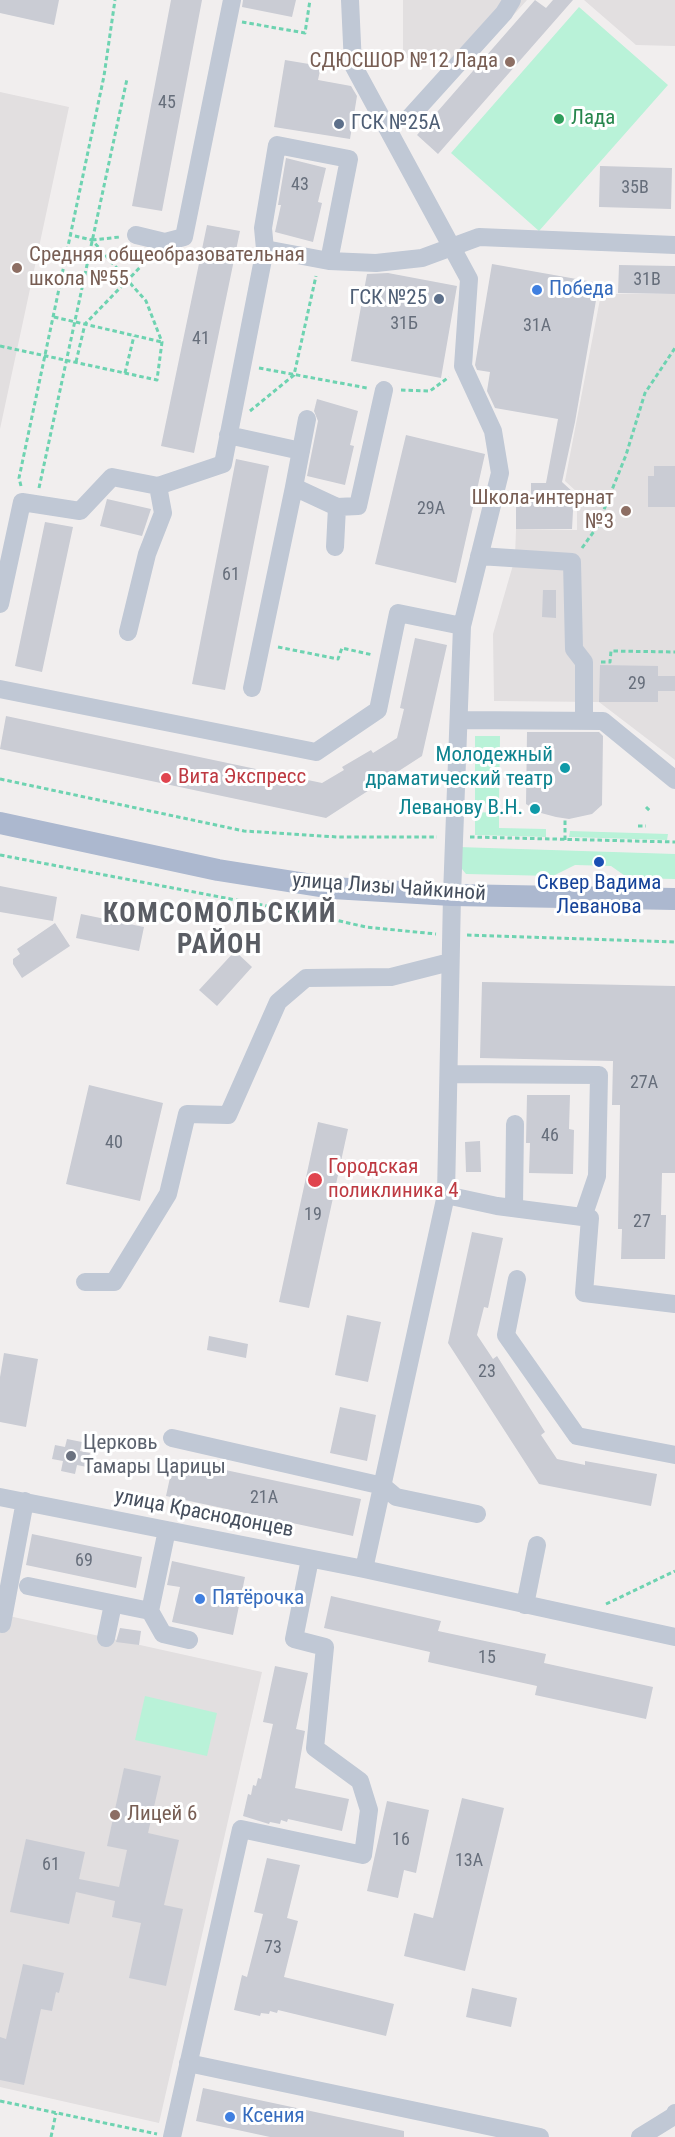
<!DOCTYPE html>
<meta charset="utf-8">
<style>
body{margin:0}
canvas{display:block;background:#f1eeee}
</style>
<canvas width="675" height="2137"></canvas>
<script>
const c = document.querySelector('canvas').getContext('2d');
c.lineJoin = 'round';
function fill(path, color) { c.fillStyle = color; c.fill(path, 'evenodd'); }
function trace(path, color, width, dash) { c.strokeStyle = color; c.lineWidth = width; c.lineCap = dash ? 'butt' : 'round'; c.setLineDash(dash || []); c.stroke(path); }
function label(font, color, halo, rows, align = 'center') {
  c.font = font + ' "Roboto Condensed",sans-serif'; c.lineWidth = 6; c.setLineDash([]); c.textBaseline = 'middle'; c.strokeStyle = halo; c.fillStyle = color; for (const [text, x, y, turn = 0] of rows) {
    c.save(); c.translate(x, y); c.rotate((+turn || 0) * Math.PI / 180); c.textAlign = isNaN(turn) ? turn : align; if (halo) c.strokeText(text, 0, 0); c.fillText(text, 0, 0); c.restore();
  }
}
const education = new Path2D(`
 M403,0h124l-53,59 -71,-1z
 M584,0h91v46l-39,-1z
 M0,92l69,15 -69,322z
 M601,294h74v466l-76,-58 -105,-1 -1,-67 22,-76 1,-29 61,1v-38l-12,-11z
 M0,1614l262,58 -103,451 -159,-36z`);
const green = new Path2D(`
 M579,7l89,78 -129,146 -88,-78z
 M475,736h25l-1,68 -24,-1z
 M475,812l24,1v15l47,1v8l-71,-2z
 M570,831l98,3 -1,6 -98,-3z
 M458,847l217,7v25l-47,-1 -17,-12 -36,-1 -22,11 -87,-2 -8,-10z
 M145,1696l72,17 -10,43 -72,-16z`);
const building = new Path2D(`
 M0,0h59l-5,25 -54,-12z
 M171,0h31l-40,211 -30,-5z
 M243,0h53l-4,17 -50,-10z
 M535,0l11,8 7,-8h20l-135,154 -21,-19z
 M285,60l36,6 -3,14 33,6 6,10 -7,43 -76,-12z
 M286,158l40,10 -8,34 4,1 -9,39 -38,-10 6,-27h-3z
 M600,166l72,2 -1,41 -72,-2z
 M207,225l33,6 -46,222 -33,-7z
 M492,264l107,19 -24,139 -13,60 12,11 -2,36h-56v-35h15v-11h15l12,-64 -63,-11 -8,-17 3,-19 -13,-2 -2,-5z
 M619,265l56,1v28l-57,-1z
 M388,273l69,13 -16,92 -90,-17 16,-87z
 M317,399l41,12 -8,34 4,1 -9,39 -38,-9 11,-55 -4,-10z
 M406,435l79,19 -29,129 -81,-19z
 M236,459l33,7 -44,224 -33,-6z
 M654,466h21v41h-27v-31h6z
 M107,499l44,10 -9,27 -42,-10z
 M45,522l28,5 -31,145 -27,-6z
 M543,590h13v28l-14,-1z
 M415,638l32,7 -25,111 -96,62 -326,-69 6,-33 316,67 22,-13 -2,-3 29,-17 2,3 24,-15 7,-29 -4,-1z
 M600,665l58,1v10h17v15h-17v11h-59z
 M527,732h72l4,4 -1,69 -10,9 -23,5 -13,-2 -15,-4 -15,-9z
 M0,886l57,11 -4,24 -53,-9z
 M81,914l63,13 -5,24 -63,-13z
 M55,923l15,23 -48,32 -9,-14v-5l7,-5 -3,-5z
 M235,951l17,16 -35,39 -18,-16z
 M482,982l193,4v187h-13l-1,42h5l-1,44h-44l1,-30h-4l2,-124h-8l1,-44 -133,-3z
 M89,1085l74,18 -23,98 -74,-17z
 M527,1095h43l-1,34 5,1 -1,44 -44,-1 1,-30h-4z
 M318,1122l30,7 -39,179 -30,-6z
 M480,1141l1,31h-15l-1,-30z
 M472,1232l31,6 -15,70 -4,-1 -7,28 16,24 4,-3 19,30 29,46 -4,3 16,24 28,6v-4l72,13 -6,32 -112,-22 -91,-141z
 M347,1315l34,7 -13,60 -33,-7z
 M209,1336l39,8 -2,14 -39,-8z
 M4,1353l34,6 -12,68 -26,-5v-45z
 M340,1407l36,8 -9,46 -37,-8z
 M67,1439l15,3 -2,9 10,2 -3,14 -10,-2 -2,9 -14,-3 2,-10 -11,-2 3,-14 10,2z
 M174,1459l187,40 -8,37 -187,-40z
 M32,1534l110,23 -6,31 -110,-23z
 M172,1561l73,16 -12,58 -61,-13 8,-35 -13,-2z
 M331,1596l110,25 -3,10 108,23 -2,9 109,24 -7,32 -111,-24 2,-9 -109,-24 2,-10 -106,-24z
 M120,1628l21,3 -2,14 -23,-3z
 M275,1666l33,7 -12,56 9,2 -10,57 54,11 -7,32 -54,-12 -1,3 -6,-2 -1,4 -10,-2 -1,2 -26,-8 5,-22 3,1 2,-10 3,1 2,-8 3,1 12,-55 -10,-2z
 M124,1768l37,8 -13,57 31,7 -15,65 19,4 -17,77 -37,-8 12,-55 -29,-6 3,-16 -39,-9 -7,32 -59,-12 16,-73 59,13 -6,27 40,8 8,-37 -20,-4z
 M462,1798l42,10 -39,163 -61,-15 10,-43 19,5z
 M387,1801l42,9 -13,63 -12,-3 -6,28 -31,-7z
 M267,1858l33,7 -13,53 11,3 -14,56 110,27 -8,32 -108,-26 -1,3 -7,-2 -1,3 -8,-1 -1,3 -26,-6 8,-35 5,2 16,-63 -9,-2z
 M23,1964l41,9 -5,20 -3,-1 -4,19 -11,-2 -17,76 -24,-5v-43l6,2z
 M472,1988l45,10 -6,29 -45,-10z
 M203,2088l201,43v6h-134l-74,-16z`);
const path = new Path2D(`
 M242,22l63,11 5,-33
 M92,240l28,-3
 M54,317l108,25
 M0,346l157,34 5,-38 -16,-41 -54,-61 -21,-5
 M76,362l9,-38 66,-68
 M259,368l108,20
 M125,373l9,-37
 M401,390l29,1 19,-14
 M250,411l44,-36 22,-99
 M21,486l-2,-8 85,-402 11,-76
 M39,488l88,-409
 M582,548l15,-21 29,-72 19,-62 30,-45
 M278,647l60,12 4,-11 31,7
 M601,662h9l1,-11 64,1
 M0,779l244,52 94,6h99
 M646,807l5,5
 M638,826h8
 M470,837l205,5
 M565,840v-22
 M0,855l304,58 62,14 70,7
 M467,935l208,7
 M606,1604l69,-33
 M0,2101l157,33
 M51,2137l5,-24`);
const minor = new Path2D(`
 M350,0l3,65 116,214 -6,87 30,65 7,42 -38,153
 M410,117l94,-104 8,-13
 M136,235l29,7 19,-5 48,-237
 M265,249l64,12 47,2 46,-5 57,-21 196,8
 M307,419l-13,68 43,20 21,-1 26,-116
 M228,435l73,16
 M335,547l2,-40
 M479,556l93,6 2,87 10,13v58
 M0,604l22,-102 58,9 32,-34 46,9 65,-22 42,-215 -2,-21 14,-83 72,14 -20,102
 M128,632l19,-78 16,-41 -5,-27
 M252,688l42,-201
 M0,689l316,63 62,-42 20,-97 64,13 -10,269 -6,300 -82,374
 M459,720l144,1 72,59
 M449,1074l150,1 -2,101 -14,41
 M446,1195l51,11 93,12 -6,75 91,11
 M514,1208l1,-84
 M517,1279l-11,56 71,101 98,19
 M85,1282h29l54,-88 19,-80 41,1 50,-113 28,-24 85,-1 59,-15
 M172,1438l211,48 13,11 81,17
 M0,1497l364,72 311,68
 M167,1530l-17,81 13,23 26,6
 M28,1586l122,25
 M525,1605l12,-60
 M2,1624l23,-123
 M106,1638l7,-34
 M188,2063l352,74
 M172,2137l69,-308 122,26 6,-45 -9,-29 -45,-33 10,-101 -31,-8 16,-80
 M640,2137l34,-21 1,-3`);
const major = new Path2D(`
 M0,823l218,47 114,18 120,7 223,4`);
const markers = [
 [510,62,6,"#8d6e63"],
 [559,119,6,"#2e9e5b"],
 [339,124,6,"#5c6f8a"],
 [17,268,6,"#8d6e63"],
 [537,290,6,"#3f7fe0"],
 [439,299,6,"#5c6f8a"],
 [626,511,6,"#8d6e63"],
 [565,768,6,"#0f9aa8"],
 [166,778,6,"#e0444e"],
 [535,809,6,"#0f9aa8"],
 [599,862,6,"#1a4fb4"],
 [315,1180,8,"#e0444e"],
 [71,1456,6,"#6b7280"],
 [200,1599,6,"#3f7fe0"],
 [115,1815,6,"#8d6e63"],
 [230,2117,6,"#3f7fe0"]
];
const numberNames = [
 ["45",167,103],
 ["43",300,185],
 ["35В",635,188],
 ["31В",647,280],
 ["31Б",404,324],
 ["31А",537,326],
 ["41",201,339],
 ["29А",431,509],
 ["61",231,575],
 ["29",637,684],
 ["27А",644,1083],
 ["46",550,1136],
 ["40",114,1143],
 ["19",313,1215],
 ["27",642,1222],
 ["23",487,1372],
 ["21А",264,1498],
 ["69",84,1561],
 ["15",487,1658],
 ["16",401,1840],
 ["13А",469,1861],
 ["61",51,1865],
 ["73",273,1948]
];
const educationNames = [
 ["СДЮСШОР №12 Лада",498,62],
 ["Средняя общеобразовательная",29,256,"left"],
 ["школа №55",29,280,"left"],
 ["Школа-интернат",614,499],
 ["№3",614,523],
 ["Лицей 6",127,1815,"left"]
];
const leisureNames = [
 ["Лада",571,119]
];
const serviceNames = [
 ["ГСК №25А",351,124],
 ["ГСК №25",427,299,"right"]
];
const shopNames = [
 ["Победа",549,290],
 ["Пятёрочка",212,1599],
 ["Ксения",242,2117]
];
const cultureNames = [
 ["Молодежный",553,756],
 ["драматический театр",553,780],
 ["Леванову В.Н.",523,809]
];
const healthNames = [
 ["Вита Экспресс",178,778],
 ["Городская",328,1168],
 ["поликлиника 4",328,1192]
];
const transitNames = [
 ["Сквер Вадима",599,884],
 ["Леванова",599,908]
];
const streetNames = [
 ["улица Лизы Чайкиной",389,888,4],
 ["улица Краснодонцев",204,1514,11]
];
const worshipNames = [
 ["Церковь",83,1444],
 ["Тамары Царицы",83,1468]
];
const districtNames = [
 ["КОМСОМОЛЬСКИЙ",220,915],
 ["РАЙОН",220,946]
];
fill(education, '#e2dfe0');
fill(green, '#b9f2d8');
fill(building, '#caccd4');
trace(path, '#6ed3b1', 3, [4.5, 3]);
trace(minor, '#c0c8d5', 18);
trace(major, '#acb8cf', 22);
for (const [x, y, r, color] of markers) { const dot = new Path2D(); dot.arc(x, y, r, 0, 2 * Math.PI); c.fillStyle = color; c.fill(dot); trace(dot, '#fff', 2); }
label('18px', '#666e7b', null, numberNames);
label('21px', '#785e54', '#fff', educationNames, 'right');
label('21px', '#27864d', '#fff', leisureNames, 'left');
label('21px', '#4e5e75', '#fff', serviceNames, 'left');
label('21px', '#366cbe', '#fff', shopNames, 'left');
label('21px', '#0d838f', '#fff', cultureNames, 'right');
label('21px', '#be3a42', '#fff', healthNames, 'left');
label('21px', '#164399', '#fff', transitNames);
label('21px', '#454e5d', '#fff', streetNames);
label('21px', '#5b616d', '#fff', worshipNames, 'left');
c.letterSpacing = '1.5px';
label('bold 27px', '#5a5d64', '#fff', districtNames);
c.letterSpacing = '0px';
</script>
